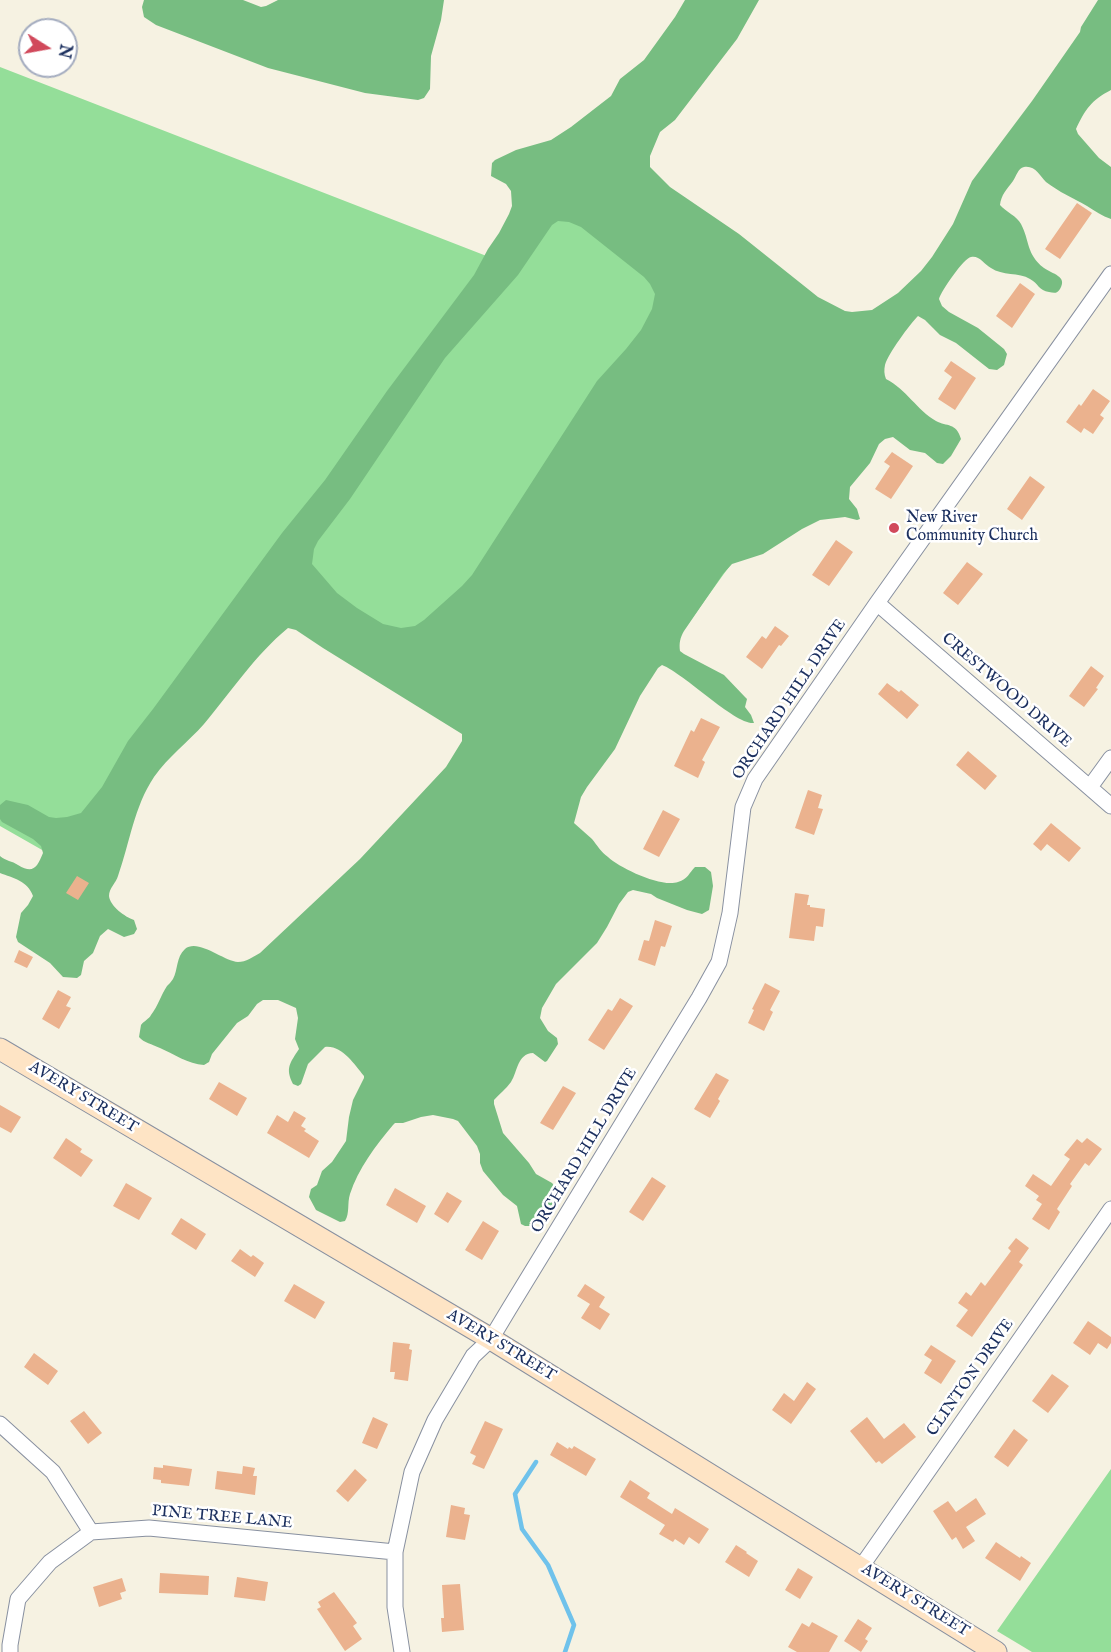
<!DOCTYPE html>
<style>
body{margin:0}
#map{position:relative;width:1111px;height:1652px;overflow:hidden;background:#f6f2e2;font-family:"IM FELL English",serif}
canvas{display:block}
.north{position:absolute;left:18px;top:18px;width:60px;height:60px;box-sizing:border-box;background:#fff;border:2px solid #a4acbf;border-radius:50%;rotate:101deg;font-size:16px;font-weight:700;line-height:24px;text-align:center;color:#1b2f5e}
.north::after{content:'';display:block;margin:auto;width:21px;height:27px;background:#d1495b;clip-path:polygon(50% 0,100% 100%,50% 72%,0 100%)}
</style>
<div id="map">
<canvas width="1111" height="1652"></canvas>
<div class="north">N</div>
</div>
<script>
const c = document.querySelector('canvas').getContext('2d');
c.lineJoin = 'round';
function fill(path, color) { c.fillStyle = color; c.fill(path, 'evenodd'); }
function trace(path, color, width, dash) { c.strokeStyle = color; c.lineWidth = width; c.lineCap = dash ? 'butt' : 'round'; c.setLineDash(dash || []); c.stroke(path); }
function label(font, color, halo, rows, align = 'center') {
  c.font = font + ' "IM FELL English",serif'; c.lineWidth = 5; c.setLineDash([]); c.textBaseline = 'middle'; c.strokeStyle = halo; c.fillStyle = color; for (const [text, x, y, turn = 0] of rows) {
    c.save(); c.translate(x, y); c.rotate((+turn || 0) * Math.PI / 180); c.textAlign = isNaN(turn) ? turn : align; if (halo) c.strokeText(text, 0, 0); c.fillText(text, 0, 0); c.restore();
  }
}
const green = new Path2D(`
 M0,67l502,195 47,-66 293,213 -240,335 -329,-164 -208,283 -65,-37z
 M1111,1469v183h-79l-35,-21z`);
const forest = new Path2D(`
 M144,0h99l18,7 5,-1 12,-6h166l-3,20 -10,36 -1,33 -6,9 -6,2 -53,-7 -97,-25 -112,-43 -12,-8 -2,-10z
 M685,0h74l-22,39 -62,81 -15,12 -10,24v11l20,20 69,47 79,63 27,14 7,1 20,-2 26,-17 23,-22 11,-14 21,-33 19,-43 60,-80 48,-69 1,-5 17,-27h13v90c-20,10 -26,20 -35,39l2,5 21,24 12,9v52c-9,-3 -16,-8 -24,-13 -14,-8 -28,-14 -41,-24 -6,-6 -11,-17 -22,-15 -6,1 -8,10 -11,14 -6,8 -12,14 -13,24 6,7 17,11 21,19 9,17 5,30 23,44 8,6 24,8 16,21 -3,5 -6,4 -11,3 -10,-1 -11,-9 -19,-13 -11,-7 -28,-3 -39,-11 -7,-4 -12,-13 -20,-11 -7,1 -30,34 -32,42l3,7 7,6 29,16 26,21 3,5 -3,11 -7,5 -8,-1 -33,-26 -16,-8 -15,-15 -7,-4c-8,8 -30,38 -33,49 -1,5 -1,9 1,14 20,10 31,31 50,42 11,6 20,1 25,18l-10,17 -8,8 -6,-1 -12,-10 -15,-3 -17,-13 -8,2 -6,5 -9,19 -20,24 -1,12 8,10 3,10 -3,1 -12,-3 -25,3 -18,9 -39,25 -31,10 -9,10 -39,57c-4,7 -5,12 -4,20l4,3 40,21 21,22 2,2 -2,8 6,8 3,8c-19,2 -69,-49 -92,-58l-4,3 -18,28 -25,53 -28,38 -6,10 -7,26c6,5 12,11 18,16 5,6 9,13 16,18 12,11 53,31 70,25 10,-3 11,-9 17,-15h10l6,5 2,14 -4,24 -7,4 -15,-4 -30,-12 -6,-4 -18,-4 -5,2 -9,12 -12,23 -10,16 -41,41 -14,24 -2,10 8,13 9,7 1,6 -11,17 -2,1 -12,-9c-16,1 -15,18 -22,29 -5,7 -12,12 -17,18v4l9,29 26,30 7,11 16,9 6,7 -9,24 -3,3 -7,2 -9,7h-5l-4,-2 -4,-18 -14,-11 -20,-24 -3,-8v-9l-3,-8 -19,-25 -5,-2 -20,-4 -12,2 -18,6h-8l-2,2c-17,20 -35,44 -43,69 -3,9 0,19 -5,27l-5,1 -24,-12 -7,-13 2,-8 6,-4 5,-14 10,-9 14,-21 3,-24 4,-17 11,-22v-2c-10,-12 -22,-31 -39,-29l-17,17 -7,20 -3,2 -5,-2c-8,-16 -3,-21 6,-35l-4,-10 3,-21 -2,-10 -18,-8h-15l-6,4 -9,12 -11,7 -25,31 -3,8 -5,3c-16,-1 -30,-11 -44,-17 -8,-4 -16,-5 -21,-11l2,-12c3,-4 8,-6 10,-10 7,-9 10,-20 16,-29 2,-2 4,-4 6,-7 5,-9 3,-22 12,-30 13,-11 38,12 53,13 8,0 15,-5 22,-9l100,-94 86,-92 16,-26v-7l-139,-86 -27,-18 -8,-2c-33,27 -57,64 -84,96 -16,18 -36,33 -50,53 -20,30 -24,65 -36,99 -2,7 -9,12 -9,20 1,10 16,21 25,24l3,9 -3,5 -10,3 -16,-8 -8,7 -7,17 -9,8 -3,14 -4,3 -14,-1 -13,-14 -32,-21 -2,-5 5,-24 7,-8 5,-9c-5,-15 -20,-18 -33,-23v-17c6,5 12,5 18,9 15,9 19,3 25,-12l-2,-7 -8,-7 -31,-17 -2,-3v-14l6,-5 22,5 21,12 7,1 11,-1 14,-4 21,-26 26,-46 25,-32 129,-176 43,-53 62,-89 87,-116 14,-26 11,-16 10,-19 3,-8 -1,-15 -5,-7 -15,-8 1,-13 3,-3 21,-10 35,-10 20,-13 40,-31 9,-17 24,-19 31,-43zM558,221l11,1 12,5 63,50 6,7 5,10 -3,15 -11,21 -15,19 -29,32 -125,194 -10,11 -38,34 -9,6 -14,2 -18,-4 -26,-16 -20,-15 -25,-29 2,-15 4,-8 32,-42 95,-141 73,-83 34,-50z`);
const stream = new Path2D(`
 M536,1462l-21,32 7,35 26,36 26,60 -9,27`);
const building = new Path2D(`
 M1077,203l15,10 -32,46 -15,-10z
 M1020,283l15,11 -23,34 -16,-12z
 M951,361l25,17 -21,32 -17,-11 14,-22 -8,-6z
 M1093,389l17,12 -10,14 4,3 -11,16 -9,-6 -3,5 -15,-11 13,-18 2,2z
 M892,452l21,14 -22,33 -16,-10 15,-23 -6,-4z
 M1030,476l15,11 -23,33 -15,-11z
 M836,540l17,12 -24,34 -17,-11z
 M967,562l16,12 -25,31 -15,-12z
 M775,626l14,10 -8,10 -2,-1 -17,24 -16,-12 16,-21 4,3z
 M1091,666l13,10 -8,12 2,1 -14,18 -15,-11z
 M887,683l12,9 2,-2 18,15 -12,14 -29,-25z
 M701,718l19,9 -18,33 3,2 -7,16 -24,-12 17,-36 3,2z
 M968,751l29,25 -12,14 -29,-25z
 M808,790l14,5 -4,13 5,1 -9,26 -19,-7z
 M663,810l17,9 -21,38 -16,-8z
 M1051,823l30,25 -12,14 -22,-18 -6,7 -8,-7z
 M77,876l12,7 -11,17 -12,-7z
 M795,893l14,2 -2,10h3v2l15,2 -2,18 -7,-1 -2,15 -25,-3z
 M655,920l17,6 -7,21 -4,-1 -6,20 -17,-6 6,-20 5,1z
 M19,950l14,7 -6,11 -13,-6z
 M765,983l15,8 -10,19 3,2 -9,19 -16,-8 6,-13 -2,-1z
 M58,990l13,7 -5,9 5,2 -12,21 -17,-10z
 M620,998l13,8 -29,44 -16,-10 20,-31 4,2z
 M716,1073l13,7 -11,19 2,2 -10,17 -16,-9z
 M219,1082l28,16 -10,18 -28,-17z
 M563,1086l13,7 -23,37 -13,-7z
 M0,1105l21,12 -10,16 -11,-6z
 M294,1111l12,7 -5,8 5,3 -2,2 15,10 -10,17 -42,-25 10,-18 11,7z
 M66,1138l16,11 -2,3 13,8 -12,17 -28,-19z
 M1087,1138l15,11 -13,17 -4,-3 -15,21 2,2 -15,23 3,3 -11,18 -17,-11 10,-15 -6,-4 3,-4 -14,-10 8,-12 18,12 19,-27 -6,-4 13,-16 5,4z
 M652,1177l14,9 -23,35 -14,-9z
 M126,1183l26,15 -13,22 -26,-14z
 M395,1188l31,18 -9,17 -31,-18z
 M447,1192l15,9 -14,22 -14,-9z
 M181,1218l25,16 -10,16 -25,-16z
 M483,1221l16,10 -17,29 -17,-10z
 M1016,1238l13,10 -10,14 4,3 -51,72 -16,-11 12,-16 -10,-7 8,-11 5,4 10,-14 4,4 26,-35 -3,-3z
 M240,1249l11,8 2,-2 11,8 -9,14 -24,-16z
 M294,1284l31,18 -10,17 -31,-18z
 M585,1284l20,13 -6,10 11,7 -10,16 -19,-12 9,-14 -13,-8z
 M1088,1321l23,16v6l-4,6 -9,-6 -8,12 -17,-12z
 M393,1342l17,2 -1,5 3,1 -4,31 -14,-2 1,-7h-5z
 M931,1345l25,16 -15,23 -17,-11 8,-13 -8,-5z
 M34,1353l24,18 -10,14 -24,-18z
 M1052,1374l17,12 -21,27 -16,-12z
 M807,1382l9,7 -25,35 -19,-14 12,-17 10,8z
 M84,1411l18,22 -14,11 -18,-23z
 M373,1417l15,7 -11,25 -15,-6z
 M867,1417l17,22 20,-16 12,14 -34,27 -3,-3 -3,2 -26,-32z
 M485,1421l18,8 -19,40 -12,-5 4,-8 -6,-3z
 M1014,1429l14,11 -20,27 -14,-10z
 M557,1442l11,7 1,-2 3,2 2,-3 22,13 -10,17 -36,-21z
 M163,1465l29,4 -3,17 -28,-3v-3l-8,-1 1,-12 9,1z
 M243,1466l12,2 -2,8h4l-2,19 -40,-6 2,-18 25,3z
 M355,1469l12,11 -19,22 -12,-11z
 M630,1480l20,13 -3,5 25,16 3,-6 34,21 -10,15 -10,-7 -5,8 -9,-6 -2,3 -14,-8 6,-9 -45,-28z
 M976,1498l10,16 -20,13 9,14 -12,8 -7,-12 -4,3 -19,-29 15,-10 8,11z
 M451,1505l14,3 -1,6 6,1 -5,25 -19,-3z
 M996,1542l24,16 1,-2 10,7 -11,18 -35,-23z
 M736,1545l11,7 -1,1 12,8 -9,16 -24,-15z
 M798,1568l15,9 -13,22 -15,-9z
 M160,1573l49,3 -1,19 -49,-2z
 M237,1577l31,5 -3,19 -31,-4z
 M122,1578l4,13 -6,2 2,6 -23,8 -6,-20z
 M460,1584l4,46 -22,2 -1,-14h3l-2,-33z
 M334,1592l23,31 -4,3 9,13 -17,12 -28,-42 4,-2 -3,-5z
 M858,1619l14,9 -7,11 3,2 -7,11 -17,-11z
 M812,1622l26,14 -9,16h-32l-9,-5 14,-24 7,4z`);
const minor = new Path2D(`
 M877,603l234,203
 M1090,787l21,-29
 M0,1424l53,48 38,60
 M861,1567l250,-358
 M10,1652v-7l8,-46 32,-37 41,-30 58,-4 246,24
 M402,1652l-7,-45v-55l17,-80 23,-52 38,-64 18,-17 18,-30 190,-311 20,-36 11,-49 13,-106 12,-28 122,-176 234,-329`);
const secondary = new Path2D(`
 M0,1049l491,290 505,313`);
const markers = [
 [894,528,6,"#d1495b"]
];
const poiNames = [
 ["New River",906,519],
 ["Community Church",906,537]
];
const streetNames = [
 ["CRESTWOOD DRIVE",1006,691,41],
 ["ORCHARD HILL DRIVE",790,700,-56],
 ["AVERY STREET",83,1098,31],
 ["ORCHARD HILL DRIVE",585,1151,-59],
 ["AVERY STREET",501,1346,31],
 ["CLINTON DRIVE",971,1378,-55],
 ["PINE TREE LANE",222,1518,5],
 ["AVERY STREET",915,1601,32]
];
fill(green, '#94de99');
fill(forest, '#77bd81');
trace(stream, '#6fc2eb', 4.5);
fill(building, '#ebb28e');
trace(minor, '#8890a0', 17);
trace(secondary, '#8890a0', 23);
trace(minor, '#fff', 15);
trace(secondary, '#fee4c5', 21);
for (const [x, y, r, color] of markers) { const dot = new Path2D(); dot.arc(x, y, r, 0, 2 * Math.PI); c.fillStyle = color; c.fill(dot); trace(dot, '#fff', 2); }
label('16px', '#1b2f5e', '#fff', poiNames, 'left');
label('16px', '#1b2f5e', '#fff', streetNames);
</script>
